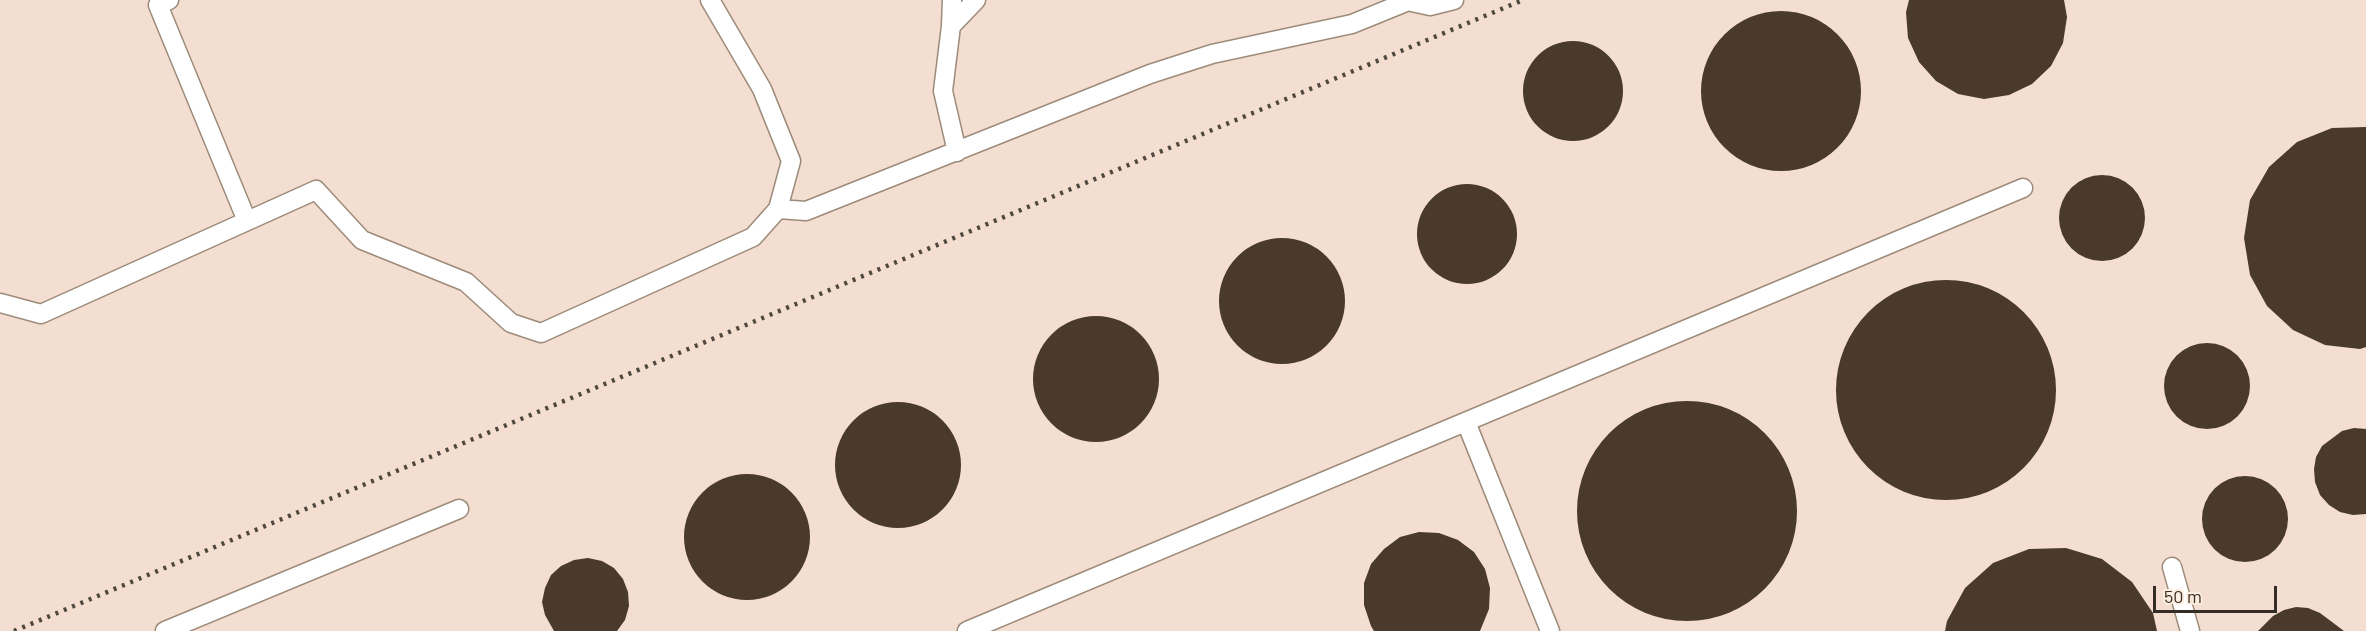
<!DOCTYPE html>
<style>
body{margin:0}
#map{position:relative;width:2366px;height:631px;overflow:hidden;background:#feeddf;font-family:Barlow,sans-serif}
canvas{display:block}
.scale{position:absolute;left:2153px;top:586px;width:124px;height:27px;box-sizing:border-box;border:3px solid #342d26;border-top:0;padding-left:8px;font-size:18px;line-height:21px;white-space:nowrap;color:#342d26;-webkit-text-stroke:4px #feeddf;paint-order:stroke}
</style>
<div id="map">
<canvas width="2366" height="631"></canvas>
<div class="scale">50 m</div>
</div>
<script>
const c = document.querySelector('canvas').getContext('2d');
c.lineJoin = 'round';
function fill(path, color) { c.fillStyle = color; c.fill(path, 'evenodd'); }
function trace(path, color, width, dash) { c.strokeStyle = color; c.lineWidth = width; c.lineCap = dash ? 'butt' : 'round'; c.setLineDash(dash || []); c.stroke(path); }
const industrial = new Path2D(`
 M0,0h2366v631h-2366z`);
const building = new Path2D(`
 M1909,0h155l3,17 -4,26 -12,23 -19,18 -23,11 -25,4 -26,-5 -22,-13 -17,-19 -11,-24 -2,-26z
 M1701 91a80 80 0 1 1 160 0a80 80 0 1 1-160 0Z
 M1523 91a50 50 0 1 1 100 0a50 50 0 1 1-100 0Z
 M2366,127v220l-6,2 -35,-4 -32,-15 -26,-24 -17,-31 -6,-37 6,-38 19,-33 28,-25 35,-14z
 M2059 218a43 43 0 1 1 86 0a43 43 0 1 1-86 0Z
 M1417 234a50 50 0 1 1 100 0a50 50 0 1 1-100 0Z
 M1219 301a63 63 0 1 1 126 0a63 63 0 1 1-126 0Z
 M1836 390a110 110 0 1 1 220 0a110 110 0 1 1-220 0Z
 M1033 379a63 63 0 1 1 126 0a63 63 0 1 1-126 0Z
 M2164 386a43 43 0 1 1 86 0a43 43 0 1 1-86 0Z
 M1577 511a110 110 0 1 1 220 0a110 110 0 1 1-220 0Z
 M835 465a63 63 0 1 1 126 0a63 63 0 1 1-126 0Z
 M2354,428l12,1v85l-13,1 -13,-3 -11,-7 -9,-10 -5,-13 -1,-13 2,-12 6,-11 20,-15z
 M684 537a63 63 0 1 1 126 0a63 63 0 1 1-126 0Z
 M2202 519a43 43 0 1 1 86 0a43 43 0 1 1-86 0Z
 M1419,532l20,1 19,7 16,12 11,17 5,19 -1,21 -9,22h-106l-3,-5 -7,-21v-22l7,-19 13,-15 16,-12z
 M2066,548l36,11 30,23 21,31 4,18h-212l2,-10 18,-33 28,-25 36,-14z
 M588,558l14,3 12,7 9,11 5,13 1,14 -4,14 -8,11h-63l-9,-16 -3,-13 3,-14 6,-13 10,-9 13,-6z
 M2296,607l12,1 12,5 24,18h-86l15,-15 11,-6z`);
const minor = new Path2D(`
 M169,0l-11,5 89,216
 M952,0l-1,26 25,-26
 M1403,0l27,6 24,-6
 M951,26l-8,65 14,61
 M778,209l28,2 344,-137 62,-20 140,-30 54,-22
 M0,303l41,11 275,-124 46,50 104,42 45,41 30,10 212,-96 25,-28 13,-48 -29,-72 -52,-89
 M1466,422l84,209
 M2172,567l18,64
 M165,631l294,-122
 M967,631l1056,-443`);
const rail = new Path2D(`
 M14,631l1509,-631`);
fill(industrial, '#f3ded1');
fill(building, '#4a3a2b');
trace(minor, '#9d8b7a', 21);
trace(minor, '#fff', 18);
trace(rail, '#504840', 4.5, [3, 6]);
</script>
